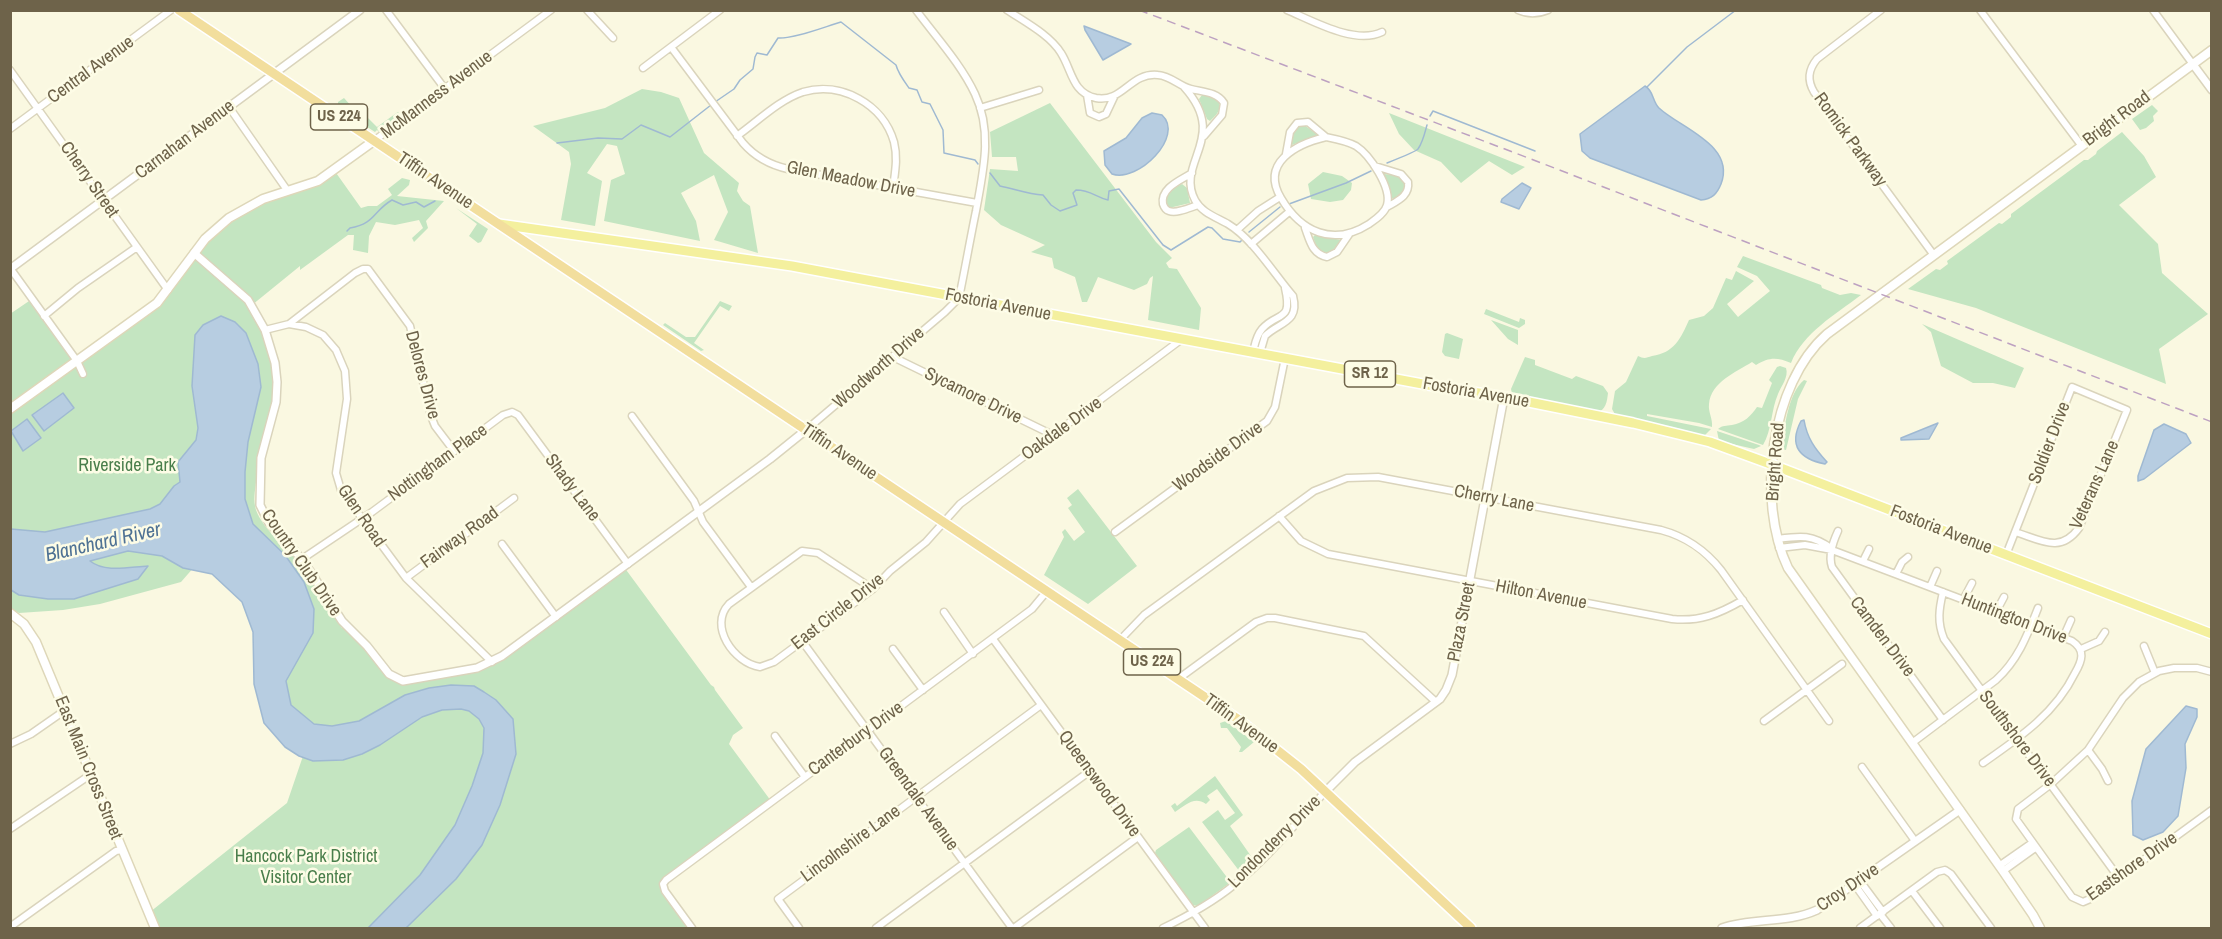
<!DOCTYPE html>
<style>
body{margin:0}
#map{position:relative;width:2222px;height:939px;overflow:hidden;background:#faf8e1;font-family:"Archivo Narrow",sans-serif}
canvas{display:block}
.frame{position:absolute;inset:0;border:12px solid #6e634a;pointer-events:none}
</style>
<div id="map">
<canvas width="2222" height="939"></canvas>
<div class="frame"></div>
</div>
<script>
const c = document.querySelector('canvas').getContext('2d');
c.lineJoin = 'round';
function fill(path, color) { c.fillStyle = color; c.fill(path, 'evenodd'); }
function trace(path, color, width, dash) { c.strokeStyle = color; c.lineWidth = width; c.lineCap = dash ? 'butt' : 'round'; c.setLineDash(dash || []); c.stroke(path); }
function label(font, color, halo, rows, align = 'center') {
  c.font = font + ' "Archivo Narrow",sans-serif'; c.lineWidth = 5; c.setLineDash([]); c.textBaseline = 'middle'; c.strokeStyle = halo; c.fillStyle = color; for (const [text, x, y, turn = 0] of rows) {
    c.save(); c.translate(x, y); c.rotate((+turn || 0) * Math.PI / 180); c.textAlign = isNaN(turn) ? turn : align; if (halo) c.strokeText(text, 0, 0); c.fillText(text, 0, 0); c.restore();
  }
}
const green = new Path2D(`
 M642,89l19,3 18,6 25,55 35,30 -2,8 6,10 7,5 8,47 -44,-13 14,-28 -14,-37 -33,18 15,28 4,20 -96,-20 7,-41 14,-6 -8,-28 -10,-2 -20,29 15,8 -7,45 -34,-6 10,-56 -2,-12 -36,-26 72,-18z
 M1202,95l13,1c9,10 4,17 -5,25l-3,-2 -8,-20z
 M344,98l17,19 4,-2 12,12 18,-13 3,-2 2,3 -21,17 -2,-2 -2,2 -37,-24v-6z
 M1050,103l106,139 16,16 -6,5 3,5 8,1 24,39 -2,22 -51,-10 5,-44 -3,2 -3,6 -13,6 -36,-13 -11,25h-5l-7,-25 -21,-9 -2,-10 -21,-6 14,-7 -44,-20 -17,-15 6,-41 28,2 -2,-14h-24l-2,-25z
 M2152,105l6,6 -5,5 1,5 -8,7 -6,2 -8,-11z
 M1389,113l136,54 -13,8 -23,-14 -28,22 -20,-21 -27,-12 -15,-16z
 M1299,125h5l13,9 -1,2 -24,9v-11z
 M2122,132l22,24 12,21 -37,28 39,39 4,29 46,41 -49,35 7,35 -190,-76 -68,-19 28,-20 4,1 8,-6 -1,-3 52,-38 3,1 9,-7v-3l73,-54h4l8,-6 1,-3z
 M334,170l27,38 7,-2h9l15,-11 -4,-6 14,-11 8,2 -1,5 -12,11 47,5 -18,20 2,7 -14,14 -2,-4 11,-10 -4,-8 -24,5 -19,-3 -7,14 -1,17 -15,-3 1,-15h-6l-48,35v-4l-48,39 6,9 19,68 -18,99 -3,1c-1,9 -3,18 0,28 8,21 31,37 44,54 15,21 27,44 42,64l8,1 36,42 17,10 81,-15 140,-99 87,118 3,2 1,3 28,38 -10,7 -4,9 42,57 -108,83 29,44h-317l6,-12 -13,12h-210l-8,-16 137,-109 16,-47 -30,-66 41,-81 -10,-27 -19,-27 -32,-31 -37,18 -35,40 -81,22 -37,6 -44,3 -8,-4 -1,-295 22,-15 45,62 80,-58 27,-36 51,-54z
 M1323,172l19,4 10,7 -1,7 -8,10 -13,2 -19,-3 -3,-15z
 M1384,174l11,1 10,6 1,7c-4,5 -8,12 -15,10z
 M1182,184l5,4 3,15 -21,5 -4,-6c3,-10 8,-14 17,-18z
 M456,208l32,21 -7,13 -3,1 -9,-7 8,-12z
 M1315,235l26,5c-12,18 -21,19 -28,-3z
 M1743,256l78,29 1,3 18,7 11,-2 10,2c-25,19 -58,38 -70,68 -14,-6 -22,-6 -35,2l-4,-3c-16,10 -41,20 -43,42 -1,8 4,15 3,23l-13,-4 -52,-9v2l64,13 -7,7 -88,-20 -4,-7 3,-18 11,-9 12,-26c6,3 8,2 14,0 22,-3 29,-18 37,-36l15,-4 9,-8 13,-30 6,2 4,-9 18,10 -27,23 11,13 32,-26 -13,-15 -20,-9z
 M720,301l12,5 -3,5 -9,-5 -26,37 10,7 -3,1 -38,-26 2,-2 21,14h9z
 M1486,309l33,13 1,-4 5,2v4l-6,4 -35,-14z
 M1491,320l27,10v15l-10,-6z
 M1922,324l102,44 -9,20 -22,-5h-20l-32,-17 -10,-34z
 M1447,333l16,6 -4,20 -14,-3 -3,-4 3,-18z
 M1525,357l10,3v5l37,14 4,-3 27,10 5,7c-1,9 -2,17 -12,20l-84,-19 -1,-5z
 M1780,366l6,2c3,9 -5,18 -8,26 -7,16 -6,36 -15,51l-45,-16c5,-4 8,-3 14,-4 12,-2 19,-9 25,-18l5,1 10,-25 -3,-3 8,-13z
 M1804,380l3,1 -9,18 -12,51 -4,-1c2,-20 6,-56 22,-69z
 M1717,431l42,14 2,1 -7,3 -35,-8z
 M1078,489l59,77 -49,38 -44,-29 20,-38 -2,-5 3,-3 9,12 11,-9 -17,-24 4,-3 -5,-7z
 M1226,721l28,21 -12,10h-3l2,-5 -14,-19h-6l-1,-5z
 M1215,776l28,39 -13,11 23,33 -13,13 -38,-50 16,-12 7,10 10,-7 -18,-24 -10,7 3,4 -4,4c-12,-8 -20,1 -31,8l-4,-6 4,-3 2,3z
 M1189,827l40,53h5l-36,26 -6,-1 -37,-52 1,-3z`);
const water = new Path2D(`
 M1084,26l47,18 -28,16 -18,-30z
 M1645,86c9,5 7,15 14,22 21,20 77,37 62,76 -4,10 -9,15 -20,16l-111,-42 -8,-7 -2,-17z
 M1152,113l10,2c23,21 -24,68 -50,59l-7,-9 -1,-14 22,-13 16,-20z
 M1522,183l9,5 -12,21 -18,-7 1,-3z
 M221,316l14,6 11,11 12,31 3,23 -13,55 -3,30v27l8,25 32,31 19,27 10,27 -1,24 -27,48 5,24 23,19 18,2 27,-5 46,-26 24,-7 22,-3 23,1 10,6 12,8 17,19 3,35 -16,51 -18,40 -26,34 -50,49h-38l52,-53 35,-50 17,-39 11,-33 1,-25 -5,-9 -10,-8 -8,-2 -19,1 -20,7 -42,28 -18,9 -19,6 -30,1 -14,-5 -14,-9 -21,-24 -10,-39 -1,-52 -11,-30 -30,-28 -29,-6 -21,-12 -34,-5 -38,10c15,12 39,6 58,5l-10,13 -64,20h-26l-29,-4 -8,-5v-61l34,3 105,-23 10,-5 14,-18 6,-4 -2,-20 18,-22 2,-12 -6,-42 3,-51 8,-10z
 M63,393l11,15 -30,23 -12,-16z
 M27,419l14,19 -18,13 -12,-20z
 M1804,420c3,18 11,29 23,42l-2,2c-25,-5 -37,-18 -24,-43z
 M1938,423l-9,16 -28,1v-2z
 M2164,424l22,10 5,9 -47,36 -6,2v-5l16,-46z
 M2186,706l11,3v8l-12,27 1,24 -8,48 -15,16 -20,8 -10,-5 -1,-34 14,-52z`);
const stream = new Path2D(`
 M1647,87l40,-40 49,-37
 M715,102l19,-13 6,-9 13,-11 2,-12 2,-4 10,2 11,-17c16,1 46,-11 63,-16l55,43c2,8 8,16 13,23l8,2 5,12 8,2 13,26 1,23 31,7 3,4
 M1430,116l3,-5 102,40
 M557,143l41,-5 24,1 19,-14 29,12 41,-32
 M1387,163c5,-2 30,-12 31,-14 5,-7 7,-17 9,-24
 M990,173l10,13c15,3 28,8 43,9l8,10 9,6 17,-6 -4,-12 3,-3c15,0 19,7 32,10l1,-9 10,-2 44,56 8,5 37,-23 4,1 11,11 17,3 2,-2
 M1289,204l57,-21 25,-12
 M347,231l3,-3c25,-4 23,-17 42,-28l11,5 13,-3 8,5 11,-6
 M1249,232l31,-25`);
const minor = new Path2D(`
 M386,10l59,79
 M587,10l26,28
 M1007,10c18,12 43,25 54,43 11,17 11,40 35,45 27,5 34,-26 62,-23 13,1 21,11 33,14 12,3 26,3 33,14l-2,12 -18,21
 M1287,10c26,11 68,35 95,22
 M1518,10c11,5 20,4 30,0
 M1881,10l-64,49c-9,11 -10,21 -3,33l119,162
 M1980,10l101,135
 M2153,10l39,53
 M671,47l72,96c13,15 27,22 45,26l189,34
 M643,68l77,-58
 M10,70l158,220
 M1184,87c46,51 -9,75 11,113 7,13 21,17 33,24 25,15 46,50 65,72 7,27 -14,26 -28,40l-5,17
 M1087,95l3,18 9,4 7,-3 8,-17
 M229,107l58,83
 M980,108l59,-18
 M10,129l161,-119
 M737,136c21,-15 42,-36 66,-44 38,-11 80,12 91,50 4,16 1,30 -1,46
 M1326,137c10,2 21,4 30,9 14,9 36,42 31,59 -2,8 -11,14 -18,19 -36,23 -68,8 -88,-26 -21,-35 15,-54 45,-61z
 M375,140l176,-130
 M1286,154l4,-22 7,-9 11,-1 18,15
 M1375,166l26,8 7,8c2,14 -11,19 -21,25
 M1192,173c-11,7 -32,15 -29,31 1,3 3,6 6,7 8,3 22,-4 29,-6
 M1305,228c5,13 7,26 22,29l10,-5 13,-19
 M1237,230l21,-19 22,-14
 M1251,244l38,-32
 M10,268l67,93 6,13
 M44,316l34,-28 59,-41
 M289,324l17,3 17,8 13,15 9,21 2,28 -11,74 5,17 65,88 86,84
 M265,330l24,-6 66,-51 8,-4h5l42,57 21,90 4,10 19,25
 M1253,352c2,-8 3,-16 9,-23 16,-18 31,-6 23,-41
 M893,357l160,78
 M632,416l62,85 9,21 48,65
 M806,430l139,-118 14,-14c6,-29 11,-58 17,-87 7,-39 17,-79 -1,-117 -14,-30 -39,-57 -59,-84
 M1279,516l22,25 27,13 344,65c27,3 47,-5 71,-19
 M1838,531c-5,11 -10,24 -6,36l111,153
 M1115,532l152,-111 8,-14 10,-49
 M1777,539c23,-3 35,-5 55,10
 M502,544l54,73
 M1779,548l26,-3 27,5 240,91c14,9 10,20 3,32 -20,41 -56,65 -92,90
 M2006,555l66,-168 55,23 -48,118c-19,26 -38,12 -64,4
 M302,559l70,-47 131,-97 9,-3 6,3 110,149
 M1863,561l6,-12
 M1896,574l6,-12 6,-5
 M406,578l108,-80
 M1930,587l7,-16
 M873,589l-55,-36 -16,-2 -73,53c-21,22 5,59 31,63l14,-5 99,-73 17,-18 36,-29 34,-38 222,-165
 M1943,592c-4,17 -6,30 1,47l175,239
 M1963,600l9,-17
 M944,612l29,42
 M1996,612l8,-15
 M2063,638l8,-18
 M993,639l212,289
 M1120,640l24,-25 170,-124 33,-13 31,-1 283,53c26,7 44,20 60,40l108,151
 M802,641l210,287
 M2144,646l11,27
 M893,649l30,41
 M2081,649l18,-8 6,-9
 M2212,672l-15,-4h-23l-15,3 -20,11 -16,16 -35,52 -37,34 -33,25 -2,10 56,78 11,5 7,-3 122,-89
 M1178,679l78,-57 11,-4h8l89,18 72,66
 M1764,721l78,-57
 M775,736l30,41
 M1912,743l84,-63c22,-20 31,-44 42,-72
 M10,744l21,-10 33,-23
 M2088,750l14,19 6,12
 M1862,767l53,74
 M10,829l80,-54
 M1999,866l33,-23
 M2003,871l32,-23
 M1860,881l23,31
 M1855,885l22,31
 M1912,891l28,37
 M1880,914l11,14
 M10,927l106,-76 6,-1
 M692,928l-27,-37 -2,-7 3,-4 366,-271 15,-18
 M799,928l-21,-29 263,-194
 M876,928l214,-157
 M1014,928l124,-91
 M1163,928c25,-12 50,-26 71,-43 34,-27 62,-62 91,-93
 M1860,928l77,-56 8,-2 6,4 40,54`);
const tertiary = new Path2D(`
 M2192,63l20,27
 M194,253l54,47 17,30 10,33 2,19 -1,20 -15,56 -1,47 9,18 19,19 22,29 32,50 25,25 22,28 14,7 74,-13 25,-12 268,-197 36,-29
 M10,269l350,-259
 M1325,792l30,-30 85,-63 6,-9 6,-15 52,-278
 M1722,928c31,-11 64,-4 95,-18l143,-100`);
const secondary = new Path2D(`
 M10,409l147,-106 48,-64 24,-21 34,-19 55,-18 57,-41
 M10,613l14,11 12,18 119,286
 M2040,928l-7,-13 -30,-44 -215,-303c-32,-67 -18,-184 39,-234l385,-284`);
const primary = new Path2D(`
 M499,224l293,42 636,119 76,12 129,26 77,19 63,23 439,169`);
const trunk = new Path2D(`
 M179,10l1060,710 62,49 170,159`);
const rail = new Path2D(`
 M1139,10l392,149 681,263`);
const shields = [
 [339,117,57],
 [1370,374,51],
 [1152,662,57]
];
const shieldNames = [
 ["US 224",339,117],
 ["SR 12",1370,374],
 ["US 224",1152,662]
];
const streetNames = [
 ["Central Avenue",91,70,-36],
 ["McManness Avenue",437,95,-37],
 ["Bright Road",2117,119,-37],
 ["Carnahan Avenue",185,140,-37],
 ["Romick Parkway",1850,140,54],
 ["Cherry Street",89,180,55],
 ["Glen Meadow Drive",851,180,11],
 ["Tiffin Avenue",435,181,34],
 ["Fostoria Avenue",998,305,11],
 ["Woodworth Drive",879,368,-41],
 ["Delores Drive",422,375,75],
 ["Fostoria Avenue",1476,393,10],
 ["Sycamore Drive",973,396,26],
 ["Oakdale Drive",1062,429,-36],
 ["Soldier Drive",2050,443,-69],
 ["Tiffin Avenue",839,452,34],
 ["Woodside Drive",1218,457,-36],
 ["Bright Road",1776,462,-86],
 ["Nottingham Place",438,463,-36],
 ["Veterans Lane",2095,485,-66],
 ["Shady Lane",572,488,53],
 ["Cherry Lane",1494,499,11],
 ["Glen Road",361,516,56],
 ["Fostoria Avenue",1941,530,21],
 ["Fairway Road",460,538,-36],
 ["Country Club Drive",301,563,55],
 ["Hilton Avenue",1541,595,11],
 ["East Circle Drive",838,612,-38],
 ["Huntington Drive",2014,619,21],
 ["Plaza Street",1462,622,-79],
 ["Camden Drive",1882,637,53],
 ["Tiffin Avenue",1241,724,36],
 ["Canterbury Drive",856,739,-36],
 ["Southshore Drive",2017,739,53],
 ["East Main Cross Street",88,768,68],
 ["Queenswood Drive",1099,784,54],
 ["Greendale Avenue",918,799,54],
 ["Londonderry Drive",1275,842,-45],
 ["Lincolnshire Lane",851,844,-36],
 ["Eastshore Drive",2132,867,-35],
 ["Croy Drive",1848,888,-34]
];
const parkNames = [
 ["Riverside Park",127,466],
 ["Hancock Park District",306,857],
 ["Visitor Center",306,878]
];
const waterNames = [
 ["Blanchard River",103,543,-13]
];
fill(green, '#c4e5c1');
fill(water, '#b7cde1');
trace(water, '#9fb9d2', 1.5);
trace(stream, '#9fb9d2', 1.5);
trace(minor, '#dad4bc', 9);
trace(tertiary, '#dad4bc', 10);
trace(secondary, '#ded7b9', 11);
trace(primary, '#fff', 12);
trace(trunk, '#fff', 12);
trace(minor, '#fff', 6);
trace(tertiary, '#fff', 7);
trace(secondary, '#fff', 8);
trace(primary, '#f4f09e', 9);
trace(trunk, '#f2de9d', 9);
trace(rail, '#bda1c1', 1.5, [9, 6]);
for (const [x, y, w] of shields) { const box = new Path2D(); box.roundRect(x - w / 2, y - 13, w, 26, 4.5); c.fillStyle = '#fdfce6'; c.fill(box); trace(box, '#6e634a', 1.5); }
label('bold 16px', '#6e634a', null, shieldNames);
label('18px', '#6e634a', '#fdfce6', streetNames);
label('18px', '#497e4b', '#fdfce6', parkNames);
label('italic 20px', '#4f7294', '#fdfce6', waterNames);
</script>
